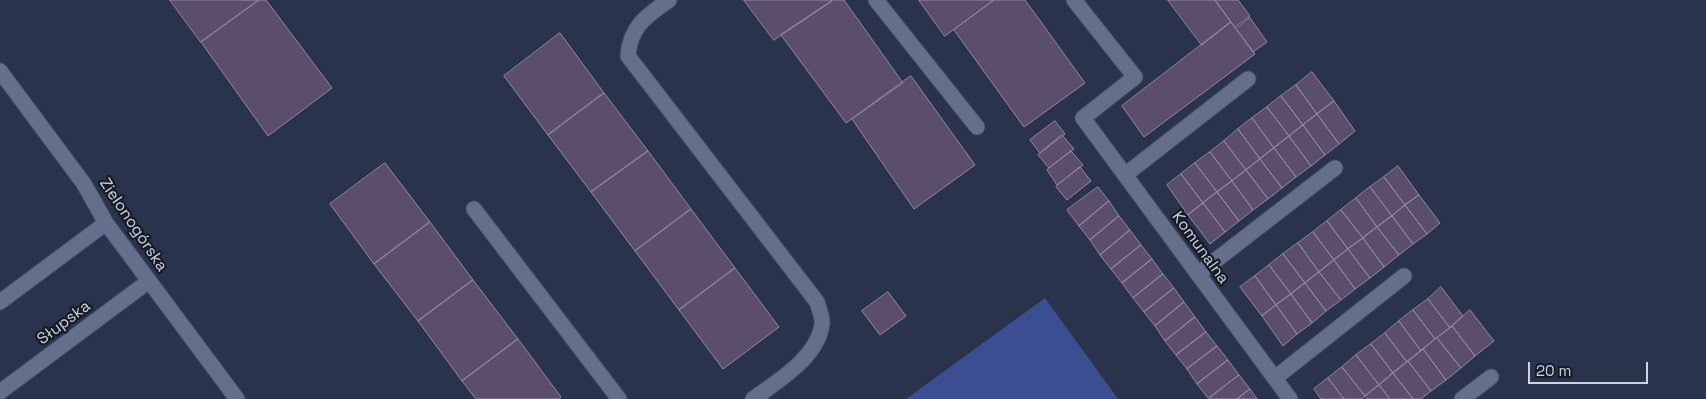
<!DOCTYPE html>
<meta charset="utf-8">
<style>
body{margin:0}
#map{position:relative;width:1706px;height:399px;overflow:hidden;background:#2a334c;font-family:"Space Grotesk",sans-serif}
canvas{display:block}
.scale{position:absolute;left:1528px;top:362px;width:120px;height:22px;box-sizing:border-box;border:2px solid #ced4e4;border-top:0;padding-left:6px;font-size:15px;line-height:18px;white-space:nowrap;color:#ced4e4;-webkit-text-stroke:4px #171b26;paint-order:stroke}
</style>
<div id="map">
<canvas width="1706" height="399"></canvas>
<div class="scale">20 m</div>
</div>
<script>
const c = document.querySelector('canvas').getContext('2d');
c.lineJoin = 'round';
function fill(path, color) { c.fillStyle = color; c.fill(path, 'evenodd'); }
function trace(path, color, width, dash) { c.strokeStyle = color; c.lineWidth = width; c.lineCap = dash ? 'butt' : 'round'; c.setLineDash(dash || []); c.stroke(path); }
function label(font, color, halo, rows, align = 'center') {
  c.font = font + ' "Space Grotesk",sans-serif'; c.lineWidth = 4.5; c.setLineDash([]); c.textBaseline = 'middle'; c.strokeStyle = halo; c.fillStyle = color; for (const [text, x, y, turn = 0] of rows) {
    c.save(); c.translate(x, y); c.rotate((+turn || 0) * Math.PI / 180); c.textAlign = isNaN(turn) ? turn : align; if (halo) c.strokeText(text, 0, 0); c.fillText(text, 0, 0); c.restore();
  }
}
const green = new Path2D(`
 M1045,298l73,101h-212z`);
const building = new Path2D(`
 M170,0h89l-58,42z
 M259,0h7l66,88 -64,48 -67,-94z
 M744,0h87l1,1 -58,39z
 M833,0h11l59,83 -57,40 -65,-88z
 M919,0h75l-49,36z
 M994,0h31l60,83 -61,44 -70,-97z
 M1168,0h47l16,22 -29,23z
 M1215,0h23l12,16 -15,11z
 M1250,18l17,24 -14,10 -17,-23z
 M1231,22l24,32 -111,83 -22,-31z
 M560,33l44,60 -56,42 -44,-59z
 M1312,72l22,29 -17,13 -21,-29z
 M911,76l64,89 -61,44 -62,-90z
 M1296,85l21,29 -14,11 -22,-29z
 M604,93l44,58 -57,41 -43,-57z
 M1281,96l22,29 -14,11 -22,-29z
 M1334,101l21,30 -16,13 -22,-30z
 M1267,107l22,29 -15,12 -22,-30z
 M1317,114l22,30 -14,11 -22,-30z
 M1252,118l22,30 -14,11 -22,-30z
 M1055,121l10,13 -25,19 -10,-13z
 M1303,125l22,30 -14,11 -22,-30z
 M1238,129l22,30 -14,11 -22,-29z
 M1062,135l12,14 -25,19 -11,-13z
 M1289,136l22,30 -15,11 -22,-29z
 M1224,141l22,29 -14,11 -22,-29z
 M1274,148l22,29 -14,11 -22,-29z
 M648,151l43,58 -56,42 -44,-59z
 M1071,151l12,14 -26,20 -10,-15z
 M1210,152l22,29 -15,11 -22,-29z
 M1260,159l22,29 -14,11 -22,-29z
 M385,163l45,59 -56,42 -44,-60z
 M1195,163l22,29 -14,11 -22,-29z
 M1398,166l21,29 -14,10 -21,-28z
 M1080,167l11,14 -24,19 -11,-13z
 M1246,170l22,29 -15,11 -21,-29z
 M1181,174l22,29 -15,12 -21,-30z
 M1384,177l21,28 -13,11 -22,-29z
 M1232,181l21,29 -14,11 -22,-29z
 M1098,187l11,14 -30,25 -12,-16z
 M1370,187l22,29 -15,11 -21,-29z
 M1217,192l22,29 -14,11 -22,-29z
 M1419,195l21,28 -13,11 -22,-29z
 M1356,198l21,29 -14,11 -22,-28z
 M1109,201l10,15 -29,24 -11,-14z
 M1203,203l22,29 -15,12 -22,-29z
 M1405,205l22,29 -14,10 -21,-28z
 M691,209l44,59 -56,42 -44,-59z
 M1341,210l22,28 -15,11 -21,-28z
 M1119,216l11,14 -30,25 -10,-15z
 M1392,216l21,28 -14,11 -22,-28z
 M1327,221l21,28 -14,11 -21,-28z
 M430,222l43,58 -55,41 -44,-57z
 M1377,227l22,28 -15,12 -21,-29z
 M1130,230l11,15 -30,24 -11,-14z
 M1313,232l21,28 -15,12 -21,-29z
 M1363,238l21,29 -14,11 -22,-29z
 M1298,243l21,29 -14,11 -22,-29z
 M1141,245l11,14 -30,24 -11,-14z
 M1348,249l22,29 -15,11 -21,-29z
 M1283,254l22,29 -14,11 -22,-29z
 M1152,259l11,15 -30,24 -11,-15z
 M1334,260l21,29 -14,11 -22,-28z
 M1269,265l22,29 -15,11 -21,-29z
 M735,268l44,59 -56,42 -44,-59z
 M1319,272l22,28 -15,11 -21,-28z
 M1163,274l11,14 -30,24 -11,-14z
 M1255,276l21,29 -14,11 -22,-29z
 M473,280l45,59 -56,42 -44,-60z
 M1305,283l21,28 -14,12 -21,-29z
 M1441,287l22,29 -13,12 -22,-29z
 M1174,288l10,14 -29,24 -11,-14z
 M888,292l18,24 -26,19 -18,-24z
 M1291,294l21,29 -15,11 -21,-29z
 M1428,299l22,29 -15,11 -22,-29z
 M1184,302l11,15 -30,24 -10,-15z
 M1276,305l21,29 -14,12 -21,-30z
 M1413,310l22,29 -14,12 -22,-30z
 M1470,310l24,31 -19,15 -23,-30z
 M1195,317l11,15 -30,23 -11,-14z
 M1399,321l22,30 -14,11 -22,-29z
 M1452,326l23,30 -14,12 -24,-30z
 M1206,332l11,14 -30,23 -11,-14z
 M1385,333l22,29 -14,11 -22,-29z
 M1437,338l24,30 -15,12 -23,-31z
 M518,339l43,58 -2,2h-83l-14,-18z
 M1371,344l22,29 -14,12 -23,-30z
 M1217,346l11,14 -31,24 -10,-15z
 M1423,349l23,31 -15,11 -23,-30z
 M1356,355l23,30 -14,11 -23,-29z
 M1228,360l11,15 -31,23 -11,-14z
 M1408,361l23,30 -10,8h-8l-20,-26z
 M1342,367l23,29 -3,3h-18l-16,-21z
 M1393,373l20,26h-23l-11,-14z
 M1239,375l11,14 -13,10h-28z
 M1328,378l16,21h-23l-7,-10z
 M1379,385l11,14h-23l-2,-3z
 M1250,389l7,10h-20z`);
const lane = new Path2D(`
 M669,0c-23,16 -39,27 -41,56l189,246c2,7 6,16 5,22 -4,33 -44,57 -69,75
 M876,0l101,127
 M1074,0l61,77 -52,41
 M1125,175l123,-96
 M474,209l145,190
 M1198,274l137,-106
 M1275,378l129,-102
 M1462,399l29,-22`);
const street = new Path2D(`
 M0,71l84,113 22,39 131,176
 M1083,118l207,281
 M0,302l106,-79
 M0,392l149,-111`);
const streetNames = [
 ["Zielonogórska",133,225,56],
 ["Komunalna",1200,248,54],
 ["Słupska",64,323,-37]
];
fill(green, '#3b4e91');
fill(building, '#5a4e6a');
trace(building, '#9387a5', 1);
trace(lane, '#474e63', 17);
trace(street, '#474e63', 17);
trace(lane, '#646f8b', 15);
trace(street, '#646f8b', 15);
label('16px', '#ced4e4', '#171b26', streetNames);
</script>
